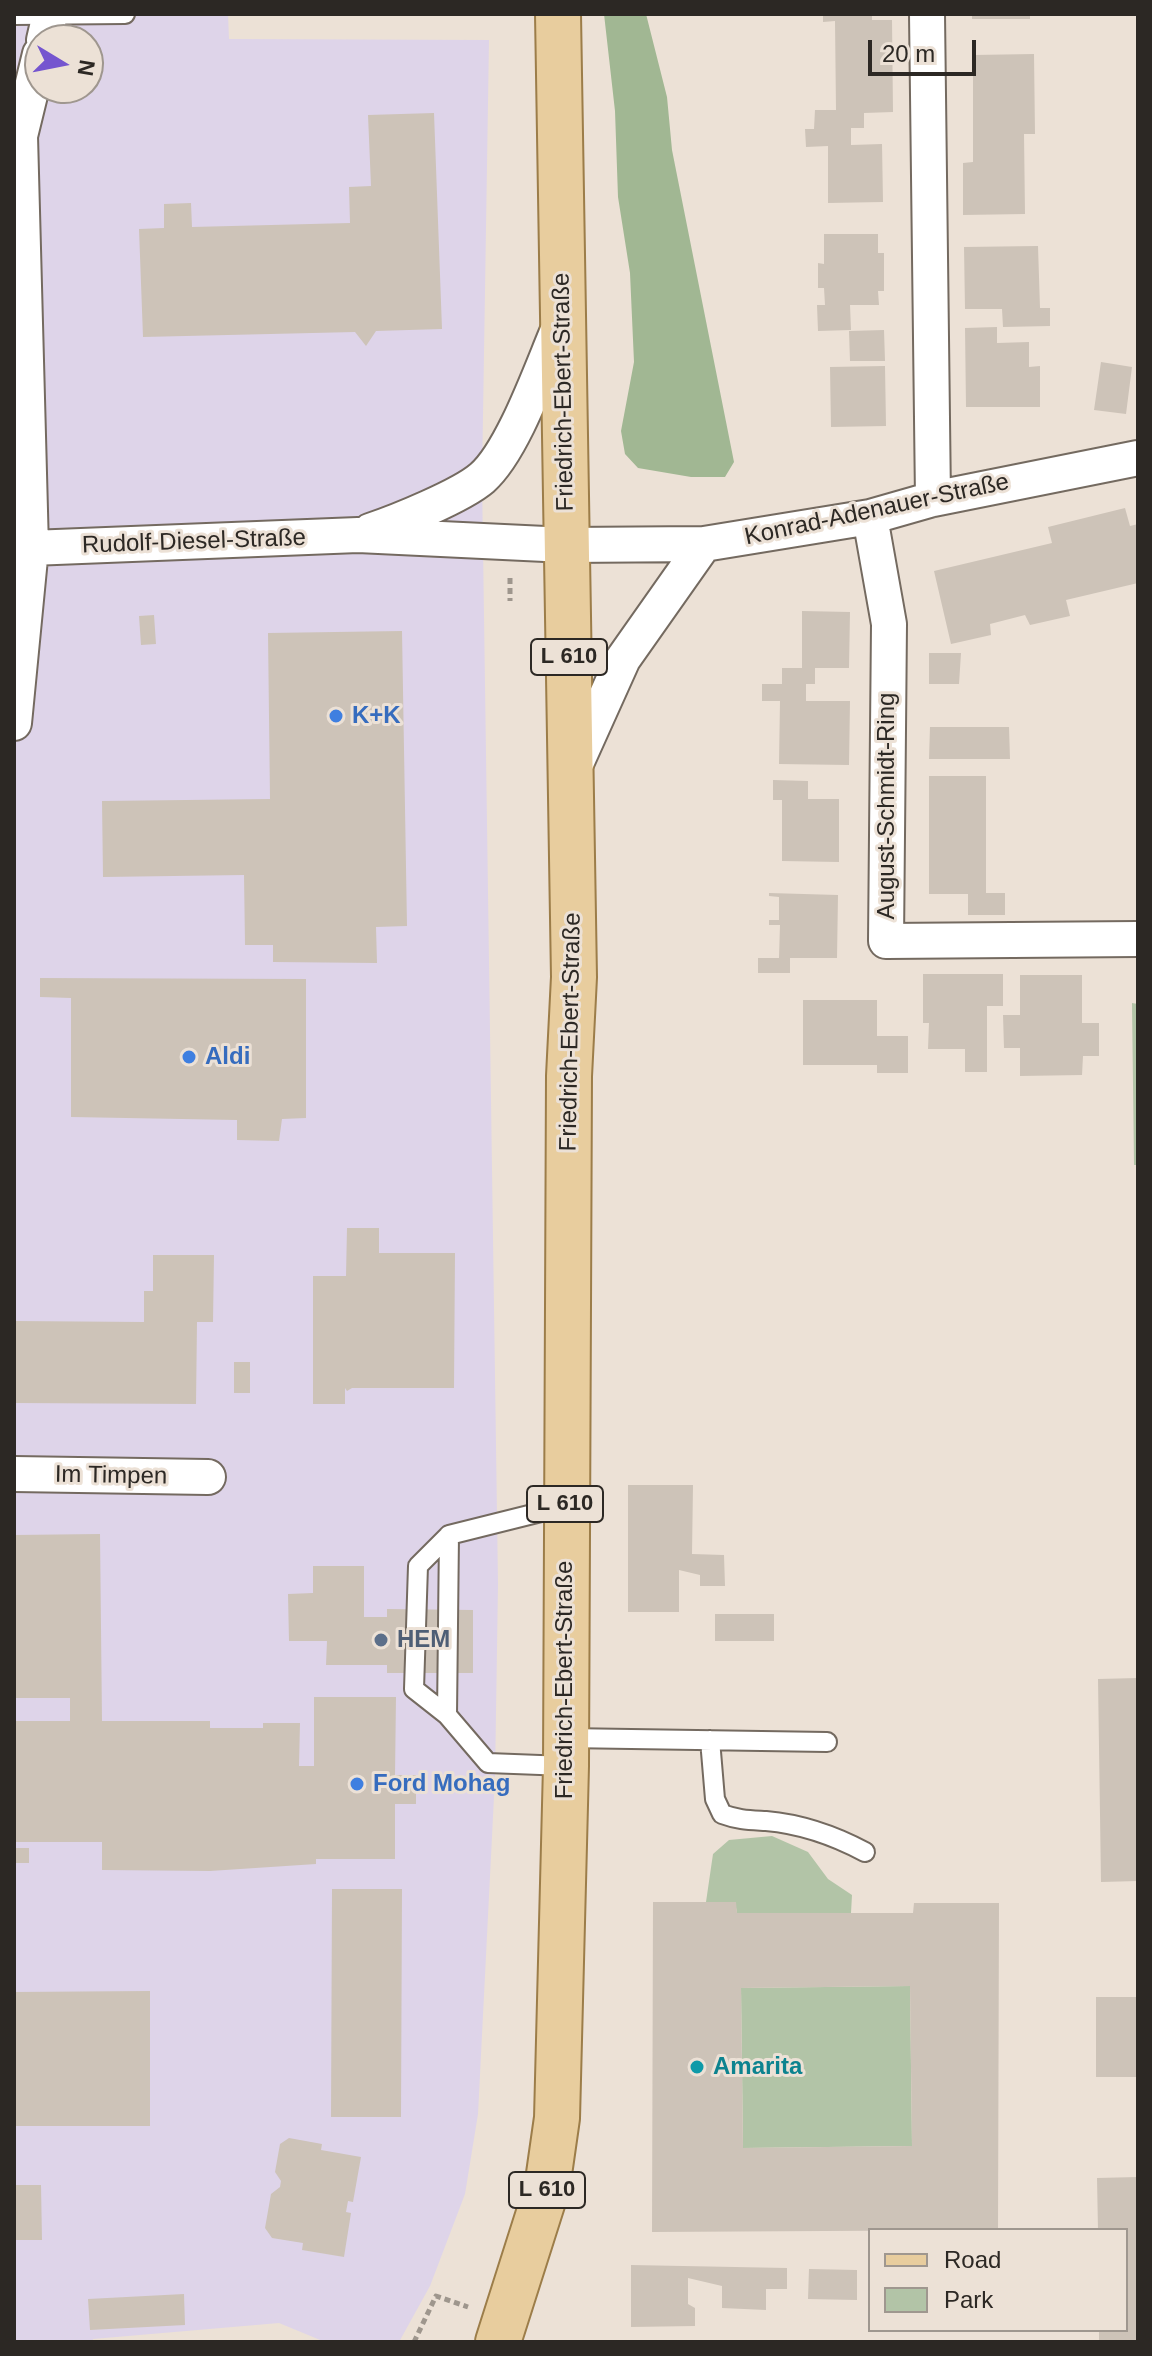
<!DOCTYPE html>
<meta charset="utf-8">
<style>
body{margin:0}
#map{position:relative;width:1152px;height:2356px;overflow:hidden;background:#ece1d6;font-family:Arial,sans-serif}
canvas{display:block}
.frame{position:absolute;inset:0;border:16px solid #2c2824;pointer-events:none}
.legend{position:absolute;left:868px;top:2228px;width:260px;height:104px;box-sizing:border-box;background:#ece1d6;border:2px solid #9f978f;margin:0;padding:10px 14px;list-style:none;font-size:24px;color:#2c2824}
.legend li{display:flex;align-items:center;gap:16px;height:40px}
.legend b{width:40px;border:2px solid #9f978f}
.north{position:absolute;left:24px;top:24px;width:80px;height:80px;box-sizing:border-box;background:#ece1d6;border:2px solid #9f978f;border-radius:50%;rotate:100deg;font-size:22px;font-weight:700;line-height:32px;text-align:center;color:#2c2824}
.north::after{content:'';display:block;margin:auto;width:28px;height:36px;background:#7555cf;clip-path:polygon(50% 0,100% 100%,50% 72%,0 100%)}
.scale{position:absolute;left:868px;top:40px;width:108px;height:36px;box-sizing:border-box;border:4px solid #2c2824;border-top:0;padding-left:10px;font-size:24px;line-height:28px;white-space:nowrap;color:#2c2824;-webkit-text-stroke:6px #ece1d6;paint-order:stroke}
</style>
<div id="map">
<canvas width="1152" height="2356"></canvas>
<div class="frame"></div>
<ul class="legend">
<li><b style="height:10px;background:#e8cd9e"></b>Road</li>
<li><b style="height:22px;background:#b2c4a7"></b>Park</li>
</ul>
<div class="north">N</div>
<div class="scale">20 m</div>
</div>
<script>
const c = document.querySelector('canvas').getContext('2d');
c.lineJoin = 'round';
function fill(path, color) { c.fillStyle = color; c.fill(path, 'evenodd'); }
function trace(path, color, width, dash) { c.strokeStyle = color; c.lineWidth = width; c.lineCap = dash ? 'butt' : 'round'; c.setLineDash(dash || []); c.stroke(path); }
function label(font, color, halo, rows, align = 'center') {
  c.font = font + ' Arial,sans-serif'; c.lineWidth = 6; c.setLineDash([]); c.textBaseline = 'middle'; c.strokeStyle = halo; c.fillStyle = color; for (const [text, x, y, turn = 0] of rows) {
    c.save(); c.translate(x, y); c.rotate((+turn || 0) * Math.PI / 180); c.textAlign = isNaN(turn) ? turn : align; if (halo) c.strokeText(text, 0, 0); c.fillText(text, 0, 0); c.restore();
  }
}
const industrial = new Path2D(`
 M14,14h214l1,25 260,1 -7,438 16,1106 -3,193 -17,337 -13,80 -35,92 -31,56h-74l-46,-19 -186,16 -1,3h-78zM40,40h48v48h-48z`);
const green = new Path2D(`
 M1132,1003l6,1v161h-4z
 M772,1836l36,16 20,27 24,16 -1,18h-114l-2,-11h-29l7,-48 16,-14z
 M910,1986l2,160 -169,2 -2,-160z`);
const forest = new Path2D(`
 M604,14h42l21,83 5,53 62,312 -9,15h-34l-53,-9 -13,-14 -4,-23 13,-69 -4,-89 -12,-76 -3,-86z`);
const building = new Path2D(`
 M823,14h49v6h20l1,92 -29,1v15h-13v17l31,-1 1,58 -55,1v-57l-22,1 -1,-18h9l1,-19h21l-1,-89 -12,1z
 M972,14h58v5h-58z
 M1034,54l1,80h-11l1,80 -62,1v-52l10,-1v-107z
 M434,113l8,216 -66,2 -10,15 -11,-14 -212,5 -4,-108 25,-1v-24l27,-1 1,24 158,-4 -1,-36 22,-1 -3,-71z
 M824,234h54v19h6v38h-6l1,14h-29l1,25 -33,1 -1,-26h8l-1,-17h-6v-25l6,1z
 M1038,246l2,62h10v18l-47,1 -1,-18h-37l-1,-62z
 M997,327v16l32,-1v25l11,-1v41h-74l-1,-79z
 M884,330l1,31h-35l-1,-30z
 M1101,362l31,5 -6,47 -32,-4z
 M885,366l1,60 -55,1 -1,-60z
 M1125,508l5,18 8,-2v59l-72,17 4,16 -40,9 -5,-10 -35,9 1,11 -40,9 -17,-73 118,-28 -4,-16z
 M802,611l48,1 -1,56h-34v16h-9v17h44l-1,64 -70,-1 1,-63h-18v-17h20v-16h20z
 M154,615l2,29 -15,1 -2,-29z
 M402,631l5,295 -31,1 1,36 -104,-1v-17h-28l-1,-70 -141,2 -1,-76 168,-2 -2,-166z
 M929,653h32l-2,31h-30z
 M930,727h79l1,32h-81z
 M929,776h57v117h19v22h-37v-21h-39z
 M773,780l35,1v18h31v63l-57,-1v-61h-9z
 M769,893l69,2 -1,63h-47v15h-32v-15h21l1,-33h-11v-5h10v-23l-10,-1z
 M923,974h80v32h-16v66h-22v-23h-37l1,-26h-6z
 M1020,975h62v48h17v33h-16l-1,19 -62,1v-28h-16l-1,-33h17z
 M40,978l266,1v139l-24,1 -3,22 -42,-1v-20l-166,-3v-119l-31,-1z
 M803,1000h74v36h31v37h-31v-8h-74z
 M347,1228h32v25h76l-1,135h-102l-5,3 -2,-3v16h-32v-128h33z
 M153,1255h61l-1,67h-16l-1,82 -182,-1v-82l130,1v-31h9z
 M234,1362h16v31h-16z
 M628,1485h65l-1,69 32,1 1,31h-25v-11l-21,-5v42h-51z
 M100,1534l2,187h108v7h53v-5h37l-1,43h15v-69h82l-1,78h21v29h-21v55h-79v5l-106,7 -108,-1v-28h-88v-121h56v-23h-56v-163z
 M313,1566h51v51h23v-8l86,1v63h-86v-8h-61l1,-24h-38l-1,-47 25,-1z
 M715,1614h59v27h-59z
 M1138,1678v203l-37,1 -3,-203z
 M14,1848h15v15h-15z
 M332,1889h70l-1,228h-70z
 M653,1902h83l1,11h176l1,-10h85l-1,327 -346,2zM910,1986l2,160 -169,2 -2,-160z
 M150,1991v135h-136v-134z
 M1096,1997h42v80h-42z
 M289,2138l33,6 -1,6 40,7 -8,45 -5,-1 -2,11 5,1 -7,44 -42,-7 1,-7 -31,-5 -7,-10 6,-34 9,-7 1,-6 -6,-9 5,-28z
 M1138,2177v165h-39v-12h27v-100h-28l-1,-52z
 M14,2185h27l1,55h-28z
 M631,2265l156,3v21h-21v21l-44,-2v-22l-34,-8v26l7,4v18l-64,1z
 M809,2269l48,1v30l-49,-1z
 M184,2294l1,31 -95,5 -2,-31z`);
const path = new Path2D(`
 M510,578v23
 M414,2342l22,-46 32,11`);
const service = new Path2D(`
 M14,15l111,-1
 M565,1506l-116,29 -2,180 41,48 78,3
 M447,1715l-33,-26 4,-123 31,-31
 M566,1738l261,4
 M710,1740l5,59 7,15c16,6 28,6 44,7 35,3 69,15 99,31`);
const minor = new Path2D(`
 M927,14l6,485
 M44,40l6,-26
 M870,517l19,107 -3,317 252,-2
 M370,531c27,-9 91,-35 112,-53 32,-28 61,-114 79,-155
 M31,548l327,-13 208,10 138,-1 166,-27 63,-18 205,-41
 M14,723l17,-175 -11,-412 20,-82
 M573,770l50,-111 81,-115
 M14,1474l194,3`);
const primary = new Path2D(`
 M498,2342l49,-154 10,-70 9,-352 3,-690 5,-99 -16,-963`);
const markers = [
 [336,716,8,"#3f7fe0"],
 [189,1057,8,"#3f7fe0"],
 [381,1640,8,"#5c6f8a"],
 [357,1784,8,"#3f7fe0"],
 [697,2067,8,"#0f9aa8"]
];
const shields = [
 [569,657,76],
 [565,1504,76],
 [547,2190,76]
];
const shieldNames = [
 ["L 610",569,657],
 ["L 610",565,1504],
 ["L 610",547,2190]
];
const streetNames = [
 ["Friedrich-Ebert-Straße",564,392,-91],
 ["Konrad-Adenauer-Straße",877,510,-12],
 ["Rudolf-Diesel-Straße",194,542,-2],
 ["August-Schmidt-Ring",887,806,-90],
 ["Friedrich-Ebert-Straße",571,1032,-89],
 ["Im Timpen",111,1476,1],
 ["Friedrich-Ebert-Straße",565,1680,-90]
];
const shopNames = [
 ["K+K",352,716],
 ["Aldi",205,1057],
 ["Ford Mohag",373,1784]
];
const serviceNames = [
 ["HEM",397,1640]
];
const cultureNames = [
 ["Amarita",713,2067]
];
fill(industrial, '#ded4e9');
fill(green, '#b2c4a7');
fill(forest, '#a1b793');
fill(building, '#cdc3b8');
trace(service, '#746a60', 22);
trace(minor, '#746a60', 38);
trace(primary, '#9c7d49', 48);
trace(path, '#9e968d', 5, [6, 4]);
trace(service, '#fff', 18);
trace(minor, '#fff', 34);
trace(primary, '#e8cd9e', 44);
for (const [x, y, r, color] of markers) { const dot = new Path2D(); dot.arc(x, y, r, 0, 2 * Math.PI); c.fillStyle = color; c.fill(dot); trace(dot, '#ece1d6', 3); }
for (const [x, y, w] of shields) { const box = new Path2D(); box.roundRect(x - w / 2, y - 18, w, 36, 6); c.fillStyle = '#ece1d6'; c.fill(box); trace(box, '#2c2824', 2); }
label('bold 22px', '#2c2824', null, shieldNames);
label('24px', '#2c2824', '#ece1d6', streetNames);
label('bold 24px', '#366cbe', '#ece1d6', shopNames, 'left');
label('bold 24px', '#4e5e75', '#ece1d6', serviceNames, 'left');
label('bold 24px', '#0d838f', '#ece1d6', cultureNames, 'left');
</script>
